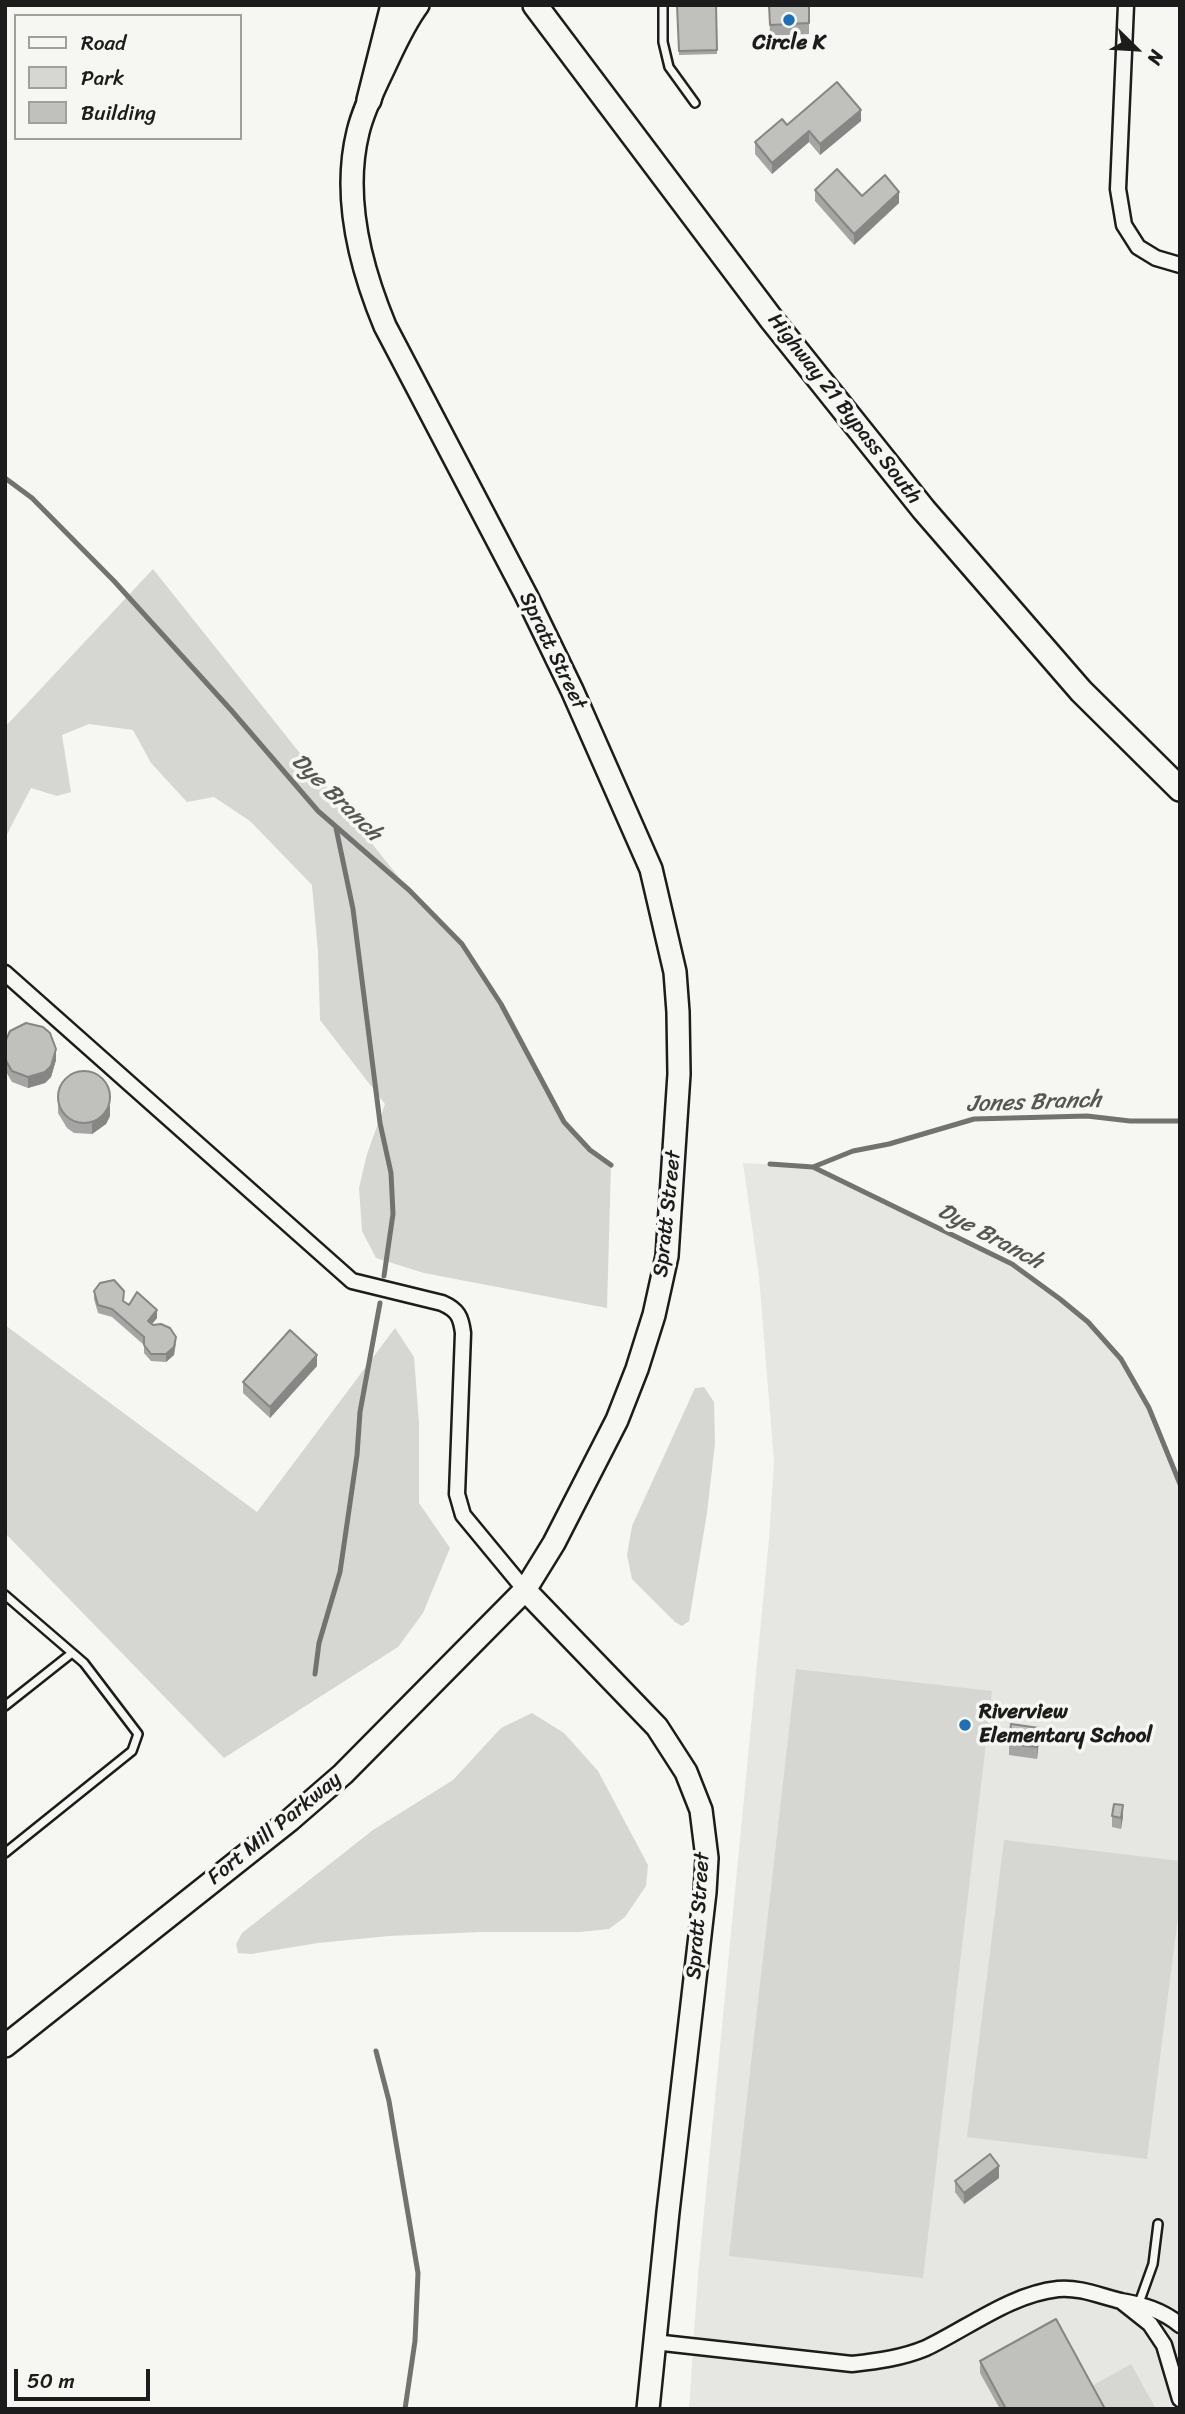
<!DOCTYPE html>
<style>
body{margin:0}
#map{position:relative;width:1185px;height:2414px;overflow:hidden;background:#f6f6f2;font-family:Sriracha,sans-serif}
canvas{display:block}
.frame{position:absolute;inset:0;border:7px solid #1c1c1c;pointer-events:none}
.legend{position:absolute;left:14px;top:14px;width:228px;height:126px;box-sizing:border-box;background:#f6f6f2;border:2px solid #9f9f9c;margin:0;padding:9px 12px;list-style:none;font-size:21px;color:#1c1c1c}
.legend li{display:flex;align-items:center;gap:14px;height:35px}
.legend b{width:35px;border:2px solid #9f9f9c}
.north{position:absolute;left:1101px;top:14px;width:70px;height:70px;-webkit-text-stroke:5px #f6f6f2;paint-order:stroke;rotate:114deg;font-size:19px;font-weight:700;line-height:28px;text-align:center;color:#1c1c1c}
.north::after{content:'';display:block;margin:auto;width:24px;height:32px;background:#1c1c1c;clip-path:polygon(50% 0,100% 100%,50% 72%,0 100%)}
.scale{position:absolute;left:14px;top:2369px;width:136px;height:32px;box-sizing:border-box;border:4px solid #1c1c1c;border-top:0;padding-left:9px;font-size:21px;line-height:24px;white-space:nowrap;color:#1c1c1c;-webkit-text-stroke:5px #f6f6f2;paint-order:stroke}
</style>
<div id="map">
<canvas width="1185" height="2414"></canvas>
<div class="frame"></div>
<ul class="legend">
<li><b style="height:9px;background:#f6f6f2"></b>Road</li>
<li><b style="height:19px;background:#d6d6d2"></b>Park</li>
<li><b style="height:19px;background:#c0c0bd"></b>Building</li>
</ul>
<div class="north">N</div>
<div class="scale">50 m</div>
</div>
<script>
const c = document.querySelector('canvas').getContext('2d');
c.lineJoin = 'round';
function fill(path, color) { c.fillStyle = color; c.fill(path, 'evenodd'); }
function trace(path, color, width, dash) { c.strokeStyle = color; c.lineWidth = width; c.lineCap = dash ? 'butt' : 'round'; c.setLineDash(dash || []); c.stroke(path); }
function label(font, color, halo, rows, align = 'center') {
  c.font = font + ' Sriracha,sans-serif'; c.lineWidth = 7; c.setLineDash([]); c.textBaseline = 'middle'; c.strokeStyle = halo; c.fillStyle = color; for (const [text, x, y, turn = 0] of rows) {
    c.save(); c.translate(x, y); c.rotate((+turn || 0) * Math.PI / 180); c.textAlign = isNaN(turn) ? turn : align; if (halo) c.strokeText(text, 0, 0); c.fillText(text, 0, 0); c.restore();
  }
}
const built = new Path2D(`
 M743,1163l70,4 199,97 76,58 33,37 28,49 31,76v925h-491l9,-134 71,-736 5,-77 -15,-186z`);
const green = new Path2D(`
 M153,569l256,321 53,54 39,60 63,118 26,28 21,15 -4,143 -183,-35 -48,-15 -14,-27 -3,-43 8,-34 18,-50 -65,-84 -2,-68 -6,-67 -62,-64 -36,-24 -27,5 -36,-39 -18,-33 -44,-6 -27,11 9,57 -14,4 -26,-8 -26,50v-111z
 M5,1325l252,187 138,-184 19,29 5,66v80l31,45 -27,65 -25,34 -174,111 -219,-225z
 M704,1387l10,15 1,41 -8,70 -18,108 -7,5 -7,-4 -43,-43 -5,-24 5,-29 63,-138z
 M796,1669l196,22 -69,587 -194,-22z
 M532,1713l32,20 34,38 50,94 -2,21 -21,31 -16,12 -29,3h-99l-92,4 -71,7 -67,11 -13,-1 -2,-9 6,-11 131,-103 80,-50 48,-52z
 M1004,1840l176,21v40l-33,258 -180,-22z
 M1131,2364l25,45h-57l-11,-21z`);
const stream = new Path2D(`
 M5,478l27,20 82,83 117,129 87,101 91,79 53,54 39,60 63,118 26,28 21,15
 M336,828l17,81 27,214 11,50 2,41 -9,62
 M770,1164l43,3 199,97 48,35 28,23 33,37 28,49 31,76
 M813,1167l40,-16 36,-7 85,-25 113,-3 43,5h50
 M315,1674l4,-31 21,-71 17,-117 3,-43 20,-109
 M376,2051l13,50 29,172 -3,68 -10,68`);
const lane = new Path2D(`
 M663,5v37l6,25 26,36
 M5,1595l79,68 54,71 -6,17 -127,102
 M5,1706l67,-53
 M1139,2303l14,-39 5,-40`);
const street = new Path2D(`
 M1126,5l-8,184 6,36 14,22 18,11 24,7
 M5,973l347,308 90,22c16,7 19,14 21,30l-6,161 6,21 62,75
 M1121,2301l29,23 14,21 16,54
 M654,2342l198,22c26,-3 50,-6 74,-16 42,-20 85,-54 132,-59 22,-2 42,7 63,12 22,4 41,9 59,24`);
const secondary = new Path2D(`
 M525,1590l132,137 29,45 15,38 6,48 -2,34 -37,320 -20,197
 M5,2046l285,-226 53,-46 182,-184 29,-47 63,-123 20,-51 17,-54 13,-59 12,-182 -1,-62 -3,-40 -24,-103 -79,-179 -46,-95 -141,-269c-25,-60 -43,-129 -27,-194 5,-21 15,-41 24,-60 11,-23 21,-47 36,-67`);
const primary = new Path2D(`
 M535,5l237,315 152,190 157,181 99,98
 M369,100l24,-95`);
const wall = new Path2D(`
 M677,5h39l1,49 -38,1z
 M769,5h40v29l-39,2z
 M861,121l-41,34 -11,-13 -37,32 -17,-20v-12l32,-17z
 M815,190l47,6 37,7 -45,42 -39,-44z
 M5,1042l51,18 -5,17 -6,6 -17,5 -16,-6 -7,-12z
 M58,1093l52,23 -4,8 -14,10 -18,-1 -7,-5 -9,-15z
 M94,1291l30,10 33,17 -5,6 24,20 -2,11 -8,7 -15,-1 -7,-8v-8l-32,-28 -14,-4 -4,-14z
 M317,1366l-47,52 -27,-25v-11z
 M1039,1739l-2,20 -28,-4v-11z
 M1112,1816h11l-2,13 -9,-2z
 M999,2178l-35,26 -9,-12v-11z
 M980,2361l125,48h-105l-20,-36z`);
const shadedWall = new Path2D(`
 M861,110v11l-41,34v-11z
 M809,131v11l-37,32v-11z
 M899,192v11l-45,42v-11z
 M56,1049v11l-5,17 -6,6 -17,5v-11z
 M110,1105v11l-4,8 -14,10v-11z
 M157,1310v8l-9,11v-8z
 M176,1337l-2,18 -8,7v-8z
 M317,1355v11l-47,52v-11z
 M1039,1728v11l-2,20v-12z
 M1123,1805v11l-2,13v-11z
 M999,2166v12l-35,26v-11z`);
const building = new Path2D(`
 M677,5h39l1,45 -38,1z
 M769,5h40v18l-39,2z
 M837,82l24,28 -41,34 -11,-13 -37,32 -17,-21 27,-23 5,6z
 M837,169l25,27 23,-21 14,17 -45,42 -39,-44z
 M26,1023l17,4 7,6 6,16 -5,17 -6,6 -17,5 -16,-6 -7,-12v-17l5,-11z
 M58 1097a26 26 0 1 1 52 0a26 26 0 1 1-52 0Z
 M114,1280l10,11 -1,10 6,4 8,-13 20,18 -9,11 5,4 8,-1 9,4 6,9 -2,10 -8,7h-15l-7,-9v-8l-32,-28 -14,-4 -4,-14 6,-8z
 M290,1330l27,25 -47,52 -27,-25z
 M1011,1724l28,4 -2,19 -28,-3z
 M1114,1804l9,1 -2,13 -9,-2z
 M990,2154l9,12 -35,27 -9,-12z
 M1056,2319l49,90h-99l-26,-48z`);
const markers = [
 [789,20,7,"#1f6fb2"],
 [965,1725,7,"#1f6fb2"]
];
const poiNames = [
 ["Circle K",789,44],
 ["Riverview",979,1713,"left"],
 ["Elementary School",979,1737,"left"]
];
const streetNames = [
 ["Highway 21 Bypass South",844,409,52],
 ["Spratt Street",552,651,64],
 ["Spratt Street",668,1214,-84],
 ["Fort Mill Parkway",275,1829,-39],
 ["Spratt Street",699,1916,-86]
];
const waterNames = [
 ["Dye Branch",336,798,44],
 ["Jones Branch",1034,1103,-2],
 ["Dye Branch",990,1237,28]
];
fill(built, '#e6e6e2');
fill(green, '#d6d6d2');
trace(stream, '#727271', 5);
trace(lane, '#1c1c1c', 12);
trace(street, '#1c1c1c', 19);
trace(secondary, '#1c1c1c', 26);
trace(primary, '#1c1c1c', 28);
trace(lane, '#f6f6f2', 7);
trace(street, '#f6f6f2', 14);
trace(secondary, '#f6f6f2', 21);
trace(primary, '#f6f6f2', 23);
fill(wall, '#a5a5a3');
fill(shadedWall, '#868684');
fill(building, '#c0c0bd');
trace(building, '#868684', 2);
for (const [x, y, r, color] of markers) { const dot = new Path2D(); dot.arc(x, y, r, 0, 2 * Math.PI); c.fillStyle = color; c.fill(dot); trace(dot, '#f6f6f2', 2.5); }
label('bold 21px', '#1c1c1c', '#f6f6f2', poiNames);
label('21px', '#1c1c1c', '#f6f6f2', streetNames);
label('italic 23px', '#565654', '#f6f6f2', waterNames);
</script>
